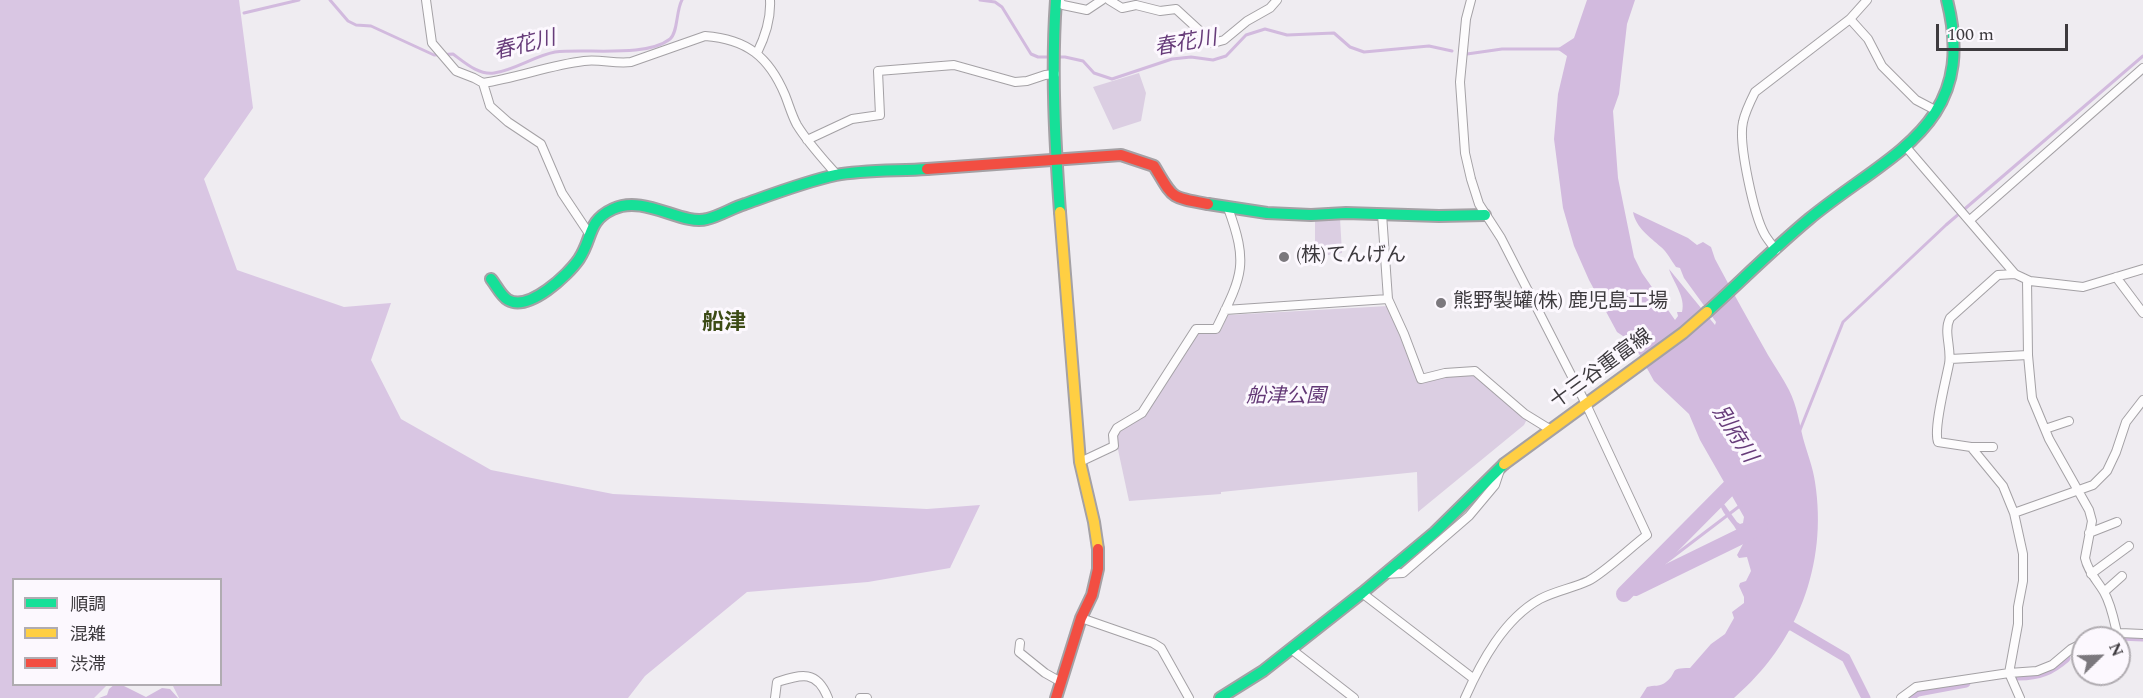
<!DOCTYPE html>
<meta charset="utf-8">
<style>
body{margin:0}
#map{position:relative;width:2143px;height:698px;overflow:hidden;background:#efecf1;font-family:Spectral,"Noto Sans JP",serif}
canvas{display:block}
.legend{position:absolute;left:12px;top:578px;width:210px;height:108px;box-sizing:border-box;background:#fcf8fe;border:2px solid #b0acb1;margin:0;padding:8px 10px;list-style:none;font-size:18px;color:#3d3a3e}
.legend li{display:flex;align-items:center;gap:12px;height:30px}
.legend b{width:30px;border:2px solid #b0acb1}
.north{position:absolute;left:2071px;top:626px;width:60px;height:60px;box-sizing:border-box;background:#fcf8fe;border:2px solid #b0acb1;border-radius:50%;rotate:67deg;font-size:16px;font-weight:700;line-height:24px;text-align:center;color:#3d3a3e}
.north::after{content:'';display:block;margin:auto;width:21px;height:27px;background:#7b787d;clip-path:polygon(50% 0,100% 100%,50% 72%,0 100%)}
.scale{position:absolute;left:1936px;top:24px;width:132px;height:27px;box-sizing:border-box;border:3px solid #3d3a3e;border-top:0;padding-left:8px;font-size:18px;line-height:21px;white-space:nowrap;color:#3d3a3e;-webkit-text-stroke:4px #fcf8fe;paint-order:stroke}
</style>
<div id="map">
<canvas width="2143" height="698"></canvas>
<ul class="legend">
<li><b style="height:8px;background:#16e098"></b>順調</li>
<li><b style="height:8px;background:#ffcf43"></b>混雑</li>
<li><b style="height:8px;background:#f24e42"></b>渋滞</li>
</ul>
<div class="north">N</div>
<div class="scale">100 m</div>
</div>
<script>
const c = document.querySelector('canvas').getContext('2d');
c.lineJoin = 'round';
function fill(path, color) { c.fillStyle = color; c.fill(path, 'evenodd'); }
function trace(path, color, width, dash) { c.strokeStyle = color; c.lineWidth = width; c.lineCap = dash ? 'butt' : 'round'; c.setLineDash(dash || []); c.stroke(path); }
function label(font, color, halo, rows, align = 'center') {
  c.font = font + ' Spectral,"Noto Sans JP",serif'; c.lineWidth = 6; c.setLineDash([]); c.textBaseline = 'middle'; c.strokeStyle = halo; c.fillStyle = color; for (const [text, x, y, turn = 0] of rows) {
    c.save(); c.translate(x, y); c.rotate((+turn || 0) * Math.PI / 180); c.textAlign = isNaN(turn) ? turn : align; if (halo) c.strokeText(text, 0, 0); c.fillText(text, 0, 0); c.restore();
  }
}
const green = new Path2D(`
 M1139,73l7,20 -5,28 -28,9 -20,-43z
 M1340,218l2,35 -27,4v-38z
 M1388,306l30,77 28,-7 27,-1 54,44 -3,6 -106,87 -1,-40 -196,20v2l-92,7 -12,-56v-9l2,-6 25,-15 53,-82 23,-1 8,-17z`);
const forest = new Path2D(`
 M0,0h239l14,108 -49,71 33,91 107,37 47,-4 -20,57 30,59 90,51 122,24 314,15 53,-4 -30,63 -82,14 -121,10 -102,84 -17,22h-449l-6,-12 -7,-1 54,-1v-104h-206v104l93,1 -13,13h-94z`);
const water = new Path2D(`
 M1587,0h48l-8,24 -8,70 -6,17 5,67 16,79 8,16 33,47 3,-4 -1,-4h5c4,-15 -9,-30 -13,-43l46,56 1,-3 -32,-44 -4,-10 -4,-1c-5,-7 -9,-15 -15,-20 -11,-10 -25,-19 -28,-35l55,26 9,7 6,-3 8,5 4,12c17,32 35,64 53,96 7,12 15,23 21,35 8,16 10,32 14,48 4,15 10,29 12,44 13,83 -18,162 -81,216h-94l7,-11c6,-2 14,0 19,-5 13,-10 1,-14 24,-14l21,-24 14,-10 9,-16 -2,-6 12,-9v-6l-5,-11 1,-3 6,-2 5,-10 -4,-14 -8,1 -2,-3 6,-11c-3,-6 -5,-12 -9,-18 -7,-10 -15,-16 -15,-29l18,25 3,2 3,-1 1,-6 -44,-77 -11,-26 -35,-33 -21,-38 -16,-11 -28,-52 -15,-34 -11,-38 -9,-69 4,-45 9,-38 -10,-7 17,-11z
 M115,684l7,1 24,12 16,-9 8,1 8,9h-79l8,-3 2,-6z`);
const stream = new Path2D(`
 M330,0l18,21 8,4 15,1 63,29 19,-1c11,8 25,21 41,19 21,-3 40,-17 61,-21 30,-4 91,6 115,-13 8,-6 6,-29 12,-39
 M980,0l15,2 7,5 29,47 7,3h27l18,4 11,12 18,6 60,-20 19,-2 22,3 13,-4 20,-21 19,-6 22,6 47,-2 16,14 14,5 65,-6 23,5
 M244,13l55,-13
 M1467,54l35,-5h58
 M1800,430l43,-108 103,-97 197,-169
 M1624,594l117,-89`);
const canal = new Path2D(`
 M1783,629l7,-4 56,33 20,40
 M2119,636l24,1
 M2019,676c20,0 32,-5 47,-18
 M1908,698l10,-6 48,-9`);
const river = new Path2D(`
 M1635,588l125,-61
 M1624,594l115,-116 -5,-6`);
const street = new Path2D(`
 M426,0l6,43 24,28 18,7 9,5 7,23 18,16 33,22 21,49 28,42
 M1058,0l5,5 24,5 15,-10
 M1109,0l13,8 14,-3 24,6 16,-2 37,34 11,-3 23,-19 23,-13 7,-8
 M1850,19l18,20 14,27 34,34 21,11
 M757,53c8,-16 14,-36 13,-53
 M483,83c34,-5 67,-18 101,-22 16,-2 31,3 47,1l74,-26c42,3 64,21 80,59 4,10 7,21 12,30 11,18 26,34 40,50
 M807,140l45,-21 28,-4 -2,-44 76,-6 61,17 12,-1 18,-6 10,-1
 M1906,147l109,127 15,7 53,6 60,-18
 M1382,214l6,85 16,35 17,45 24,-6 30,-2 50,43 26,16
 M1970,220l173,-152
 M1776,250c-4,-5 -8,-10 -11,-15 -11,-19 -27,-92 -22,-113 2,-10 7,-20 12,-30l95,-73 17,-19
 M2015,274l-17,1 -48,43c-7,14 2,30 -1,46 -3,16 -16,65 -11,78l33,5 32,39 11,27 79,-28 14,-14 9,-19 10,-30 17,-22
 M2116,277l27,36
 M1225,310l163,-11
 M2028,355l4,43 17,41 40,71 3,11 -7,37c3,14 12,22 19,34 7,12 10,28 13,41
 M1950,359l78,-4 -1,-75
 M2045,429l24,-8
 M1971,447h22
 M1080,462l34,-16 -1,-11 4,-7 25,-15 54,-84h20c26,-53 33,-64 12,-121
 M2014,513l9,41v27l-5,26v17l-9,49 11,25
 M2089,533l28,-11
 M1384,574l19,-1 66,-57 26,-31 5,-15
 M2091,574l38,-28
 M2104,592l18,-16
 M1362,593l112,86
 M1081,618l72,25 8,5 28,50
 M2092,638l28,-5 23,1
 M1020,643l-1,9 26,21 16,9
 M1291,649l63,49
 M775,698l2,-16c25,-8 40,-12 51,16
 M860,698h7
 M1465,698c16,-36 39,-79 75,-99 15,-8 33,-11 48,-18 16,-8 43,-34 59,-46l-61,-131 -85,-166 -22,-34 -8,-25 -6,-26 -5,-71 6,-63 5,-19
 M1901,698l15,-11 93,-14 28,-2 15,-6 19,-16 12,-6`);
const fast = new Path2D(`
 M1056,0c-5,71 -1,142 4,212
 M1208,204l59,9 44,2 35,-2 93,3 46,-1
 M491,279c5,6 10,17 17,21 21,12 60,-25 71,-41 14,-21 8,-38 34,-50 31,-15 69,17 94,10 13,-3 25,-11 38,-15 28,-10 62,-23 91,-29 26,-5 64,-4 91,-6
 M1707,312c34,-31 66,-63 102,-93 80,-66 170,-93 138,-219
 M1220,698l43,-27 99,-78 73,-61 69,-68`);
const slow = new Path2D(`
 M1060,212l20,250 14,60 4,27
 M1504,464l179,-131 24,-21`);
const jam = new Path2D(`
 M927,169l194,-14 33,11c20,33 15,31 54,38
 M1056,698l25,-80 11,-23 6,-26v-20`);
const markers = [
 [1284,257,6,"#7b787d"],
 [1441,303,6,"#7b787d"]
];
const poiNames = [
 ["(株)てんげん",1296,257],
 ["熊野製罐(株) 鹿児島工場",1453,303]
];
const streetNames = [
 ["十三谷重富線",1602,370,-36]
];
const parkNames = [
 ["船津公園",1286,398]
];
const waterNames = [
 ["春花川",1186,45,-10],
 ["春花川",525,47,-14],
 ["別府川",1733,435,57]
];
const quarterNames = [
 ["船津",724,325]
];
fill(green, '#dbcee2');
fill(forest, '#d9c6e3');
fill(water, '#d2bade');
trace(stream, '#d2bade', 3);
trace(canal, '#d2bade', 9);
trace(river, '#d2bade', 16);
trace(street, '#a4a1a5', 10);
trace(fast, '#a4a1a5', 14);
trace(slow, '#a4a1a5', 14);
trace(jam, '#a4a1a5', 14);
trace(street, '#fdfcfd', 8);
trace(fast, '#16e098', 10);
trace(slow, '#ffcf43', 10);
trace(jam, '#f24e42', 10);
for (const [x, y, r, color] of markers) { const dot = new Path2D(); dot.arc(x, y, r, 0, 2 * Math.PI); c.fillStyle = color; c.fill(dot); trace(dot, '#fcf8fe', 2); }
label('20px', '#3d3a3e', '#fcf8fe', poiNames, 'left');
label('20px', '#3d3a3e', '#fcf8fe', streetNames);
label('italic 20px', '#623775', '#fcf8fe', parkNames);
label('italic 21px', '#673c7a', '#fcf8fe', waterNames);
label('bold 22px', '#3c4b15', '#fcf8fe', quarterNames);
</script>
